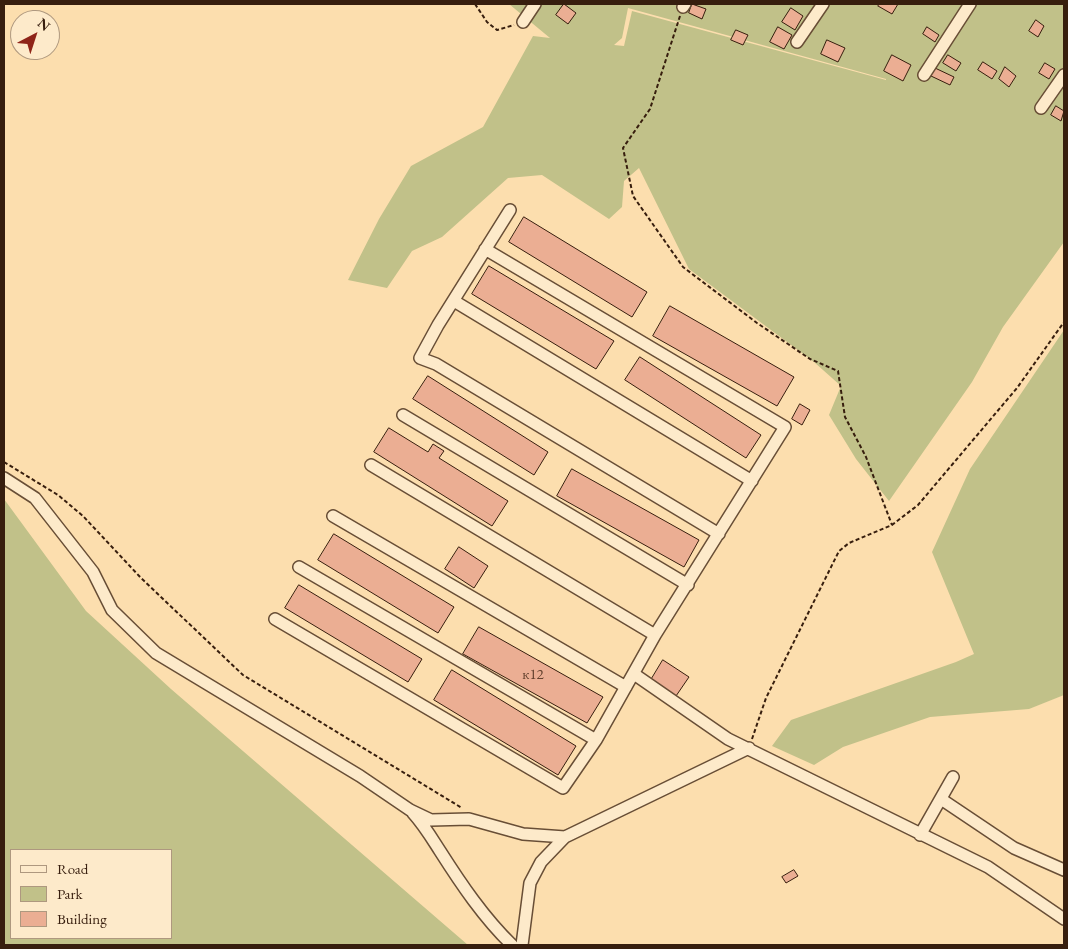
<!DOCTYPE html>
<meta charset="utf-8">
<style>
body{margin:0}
#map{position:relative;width:1068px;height:949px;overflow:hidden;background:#fcdeae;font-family:"EB Garamond",serif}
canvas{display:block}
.frame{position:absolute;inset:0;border:5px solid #371e0e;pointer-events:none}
.legend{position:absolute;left:10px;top:849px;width:162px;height:90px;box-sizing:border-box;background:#fdeaca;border:1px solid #ae987f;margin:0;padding:6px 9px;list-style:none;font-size:15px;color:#371e0e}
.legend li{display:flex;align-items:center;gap:10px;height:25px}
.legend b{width:25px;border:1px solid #ae987f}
.north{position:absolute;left:10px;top:10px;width:50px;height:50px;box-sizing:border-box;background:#fdeaca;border:1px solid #ae987f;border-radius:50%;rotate:40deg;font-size:14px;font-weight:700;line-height:20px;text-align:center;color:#371e0e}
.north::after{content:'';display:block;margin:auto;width:18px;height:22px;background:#8f2418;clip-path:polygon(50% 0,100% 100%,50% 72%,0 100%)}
</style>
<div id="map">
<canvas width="1068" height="949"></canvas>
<div class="frame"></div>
<ul class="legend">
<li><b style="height:6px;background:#fdeaca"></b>Road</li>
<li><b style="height:14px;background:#c1c189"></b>Park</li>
<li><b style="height:14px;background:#ebae93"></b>Building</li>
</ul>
<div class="north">N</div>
</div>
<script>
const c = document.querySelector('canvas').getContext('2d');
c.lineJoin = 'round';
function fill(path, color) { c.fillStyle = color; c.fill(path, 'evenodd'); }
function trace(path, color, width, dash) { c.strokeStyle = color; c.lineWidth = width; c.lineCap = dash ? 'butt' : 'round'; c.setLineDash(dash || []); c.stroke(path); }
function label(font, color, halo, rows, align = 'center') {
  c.font = font + ' "EB Garamond",serif'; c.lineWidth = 4.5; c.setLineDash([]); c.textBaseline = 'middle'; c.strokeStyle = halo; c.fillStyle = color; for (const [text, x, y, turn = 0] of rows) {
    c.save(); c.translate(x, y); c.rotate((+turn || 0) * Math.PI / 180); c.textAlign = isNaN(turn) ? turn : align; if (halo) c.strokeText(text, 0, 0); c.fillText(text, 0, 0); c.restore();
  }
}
const green = new Path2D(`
 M509,4h555v238l-61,85 -31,55 -83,119 -33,-42 -27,-44 12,-29 -27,-24 -125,-93 -50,-101 -15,13 -2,26 -13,12 -67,-44 -34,3 -66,59 -30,14 -25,37 -39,-8 31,-61 32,-53 72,-39 50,-91 17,2zM628,8l258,71v1l-254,-69 -8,35 -10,-1 8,-7z
 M1064,330v365l-35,14 -99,8 -87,30 -29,18 -42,-19 19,-26 165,-58 18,-8 -42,-102 38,-83z
 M4,499l82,112 85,78 297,256h-464zM11,850h160v88h-160z`);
const building = new Path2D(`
 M564,4l12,9 -8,11 -12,-9z
 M692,4l14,5 -4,10 -13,-6z
 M880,4h18l-6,10 -14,-8z
 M791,8l12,8 -8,14 -13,-8z
 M1036,20l8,6 -6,11 -9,-6z
 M778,27l14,8 -8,14 -14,-7z
 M927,27l12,8 -4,7 -12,-8z
 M736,30l12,5 -5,10 -12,-5z
 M827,40l18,8 -7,14 -17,-8z
 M892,55l19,10 -8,16 -19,-10z
 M948,55l13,8 -5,8 -13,-8z
 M983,62l14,9 -5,8 -14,-9z
 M1045,63l10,6 -6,10 -10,-6z
 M1005,67l11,9 -7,11 -10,-8z
 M935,68l19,9 -4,8 -19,-9z
 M1056,106l8,5 -3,10 -10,-6z
 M524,217l123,75 -15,25 -123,-75z
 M489,266l125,75 -18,28 -124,-75z
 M670,306l124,71 -17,29 -124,-70z
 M640,357l121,78 -15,23 -121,-78z
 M428,376l120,76 -14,23 -121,-76z
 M800,404l10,6 -8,15 -10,-6z
 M389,428l39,24 5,-8 11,7 -5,7 69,43 -16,25 -118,-74z
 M572,469l127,71 -15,27 -127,-71z
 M334,534l120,73 -16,26 -120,-73z
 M459,547l29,19 -14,22 -29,-19z
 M299,585l123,74 -14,23 -123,-74z
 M479,627l124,70 -16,26 -124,-69z
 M663,660l26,17 -13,19 -25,-16z
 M452,670l124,76 -18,29 -124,-75z
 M794,870l4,6 -12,7 -4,-6z`);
const path = new Path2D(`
 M475,4l12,18 10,8 17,-5
 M680,16l-30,93 -27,39 10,48 50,71 74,56 53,36 28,12 7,46 21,40 26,68
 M4,462l54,33 25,21 58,62 102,97 219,133
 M752,739l14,-41 73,-147 10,-8 43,-18 26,-20 99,-117 47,-66`);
const minor = new Path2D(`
 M683,7l2,-3
 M523,22l12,-18
 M797,42l26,-38
 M924,75l46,-71
 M1041,108l23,-33
 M510,210l-72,115 -18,33 16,6 283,170
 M454,301l298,180
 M403,415l285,170
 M371,465l284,170
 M4,478l31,20 58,74 19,38 44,43 204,123 50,34 21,10 38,-1 54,15 42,3
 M333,516l293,171
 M299,567l297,173
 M275,619l288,169 33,-48 59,-105 130,-208 -300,-178
 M634,674l94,65 260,128 76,52
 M941,799l73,49 50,22
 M413,813c11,12 18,24 27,38 21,33 44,67 72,94
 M920,835l33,-58
 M522,945l8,-62 11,-21 24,-25 184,-89`);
const numberNames = [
 ["к12",533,675]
];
fill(green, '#c1c189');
fill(building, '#ebae93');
trace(building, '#371e0e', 1);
trace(minor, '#684e36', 14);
trace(path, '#371e0e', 2, [4, 2.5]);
trace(minor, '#fdeaca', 11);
label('15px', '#64422f', null, numberNames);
</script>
